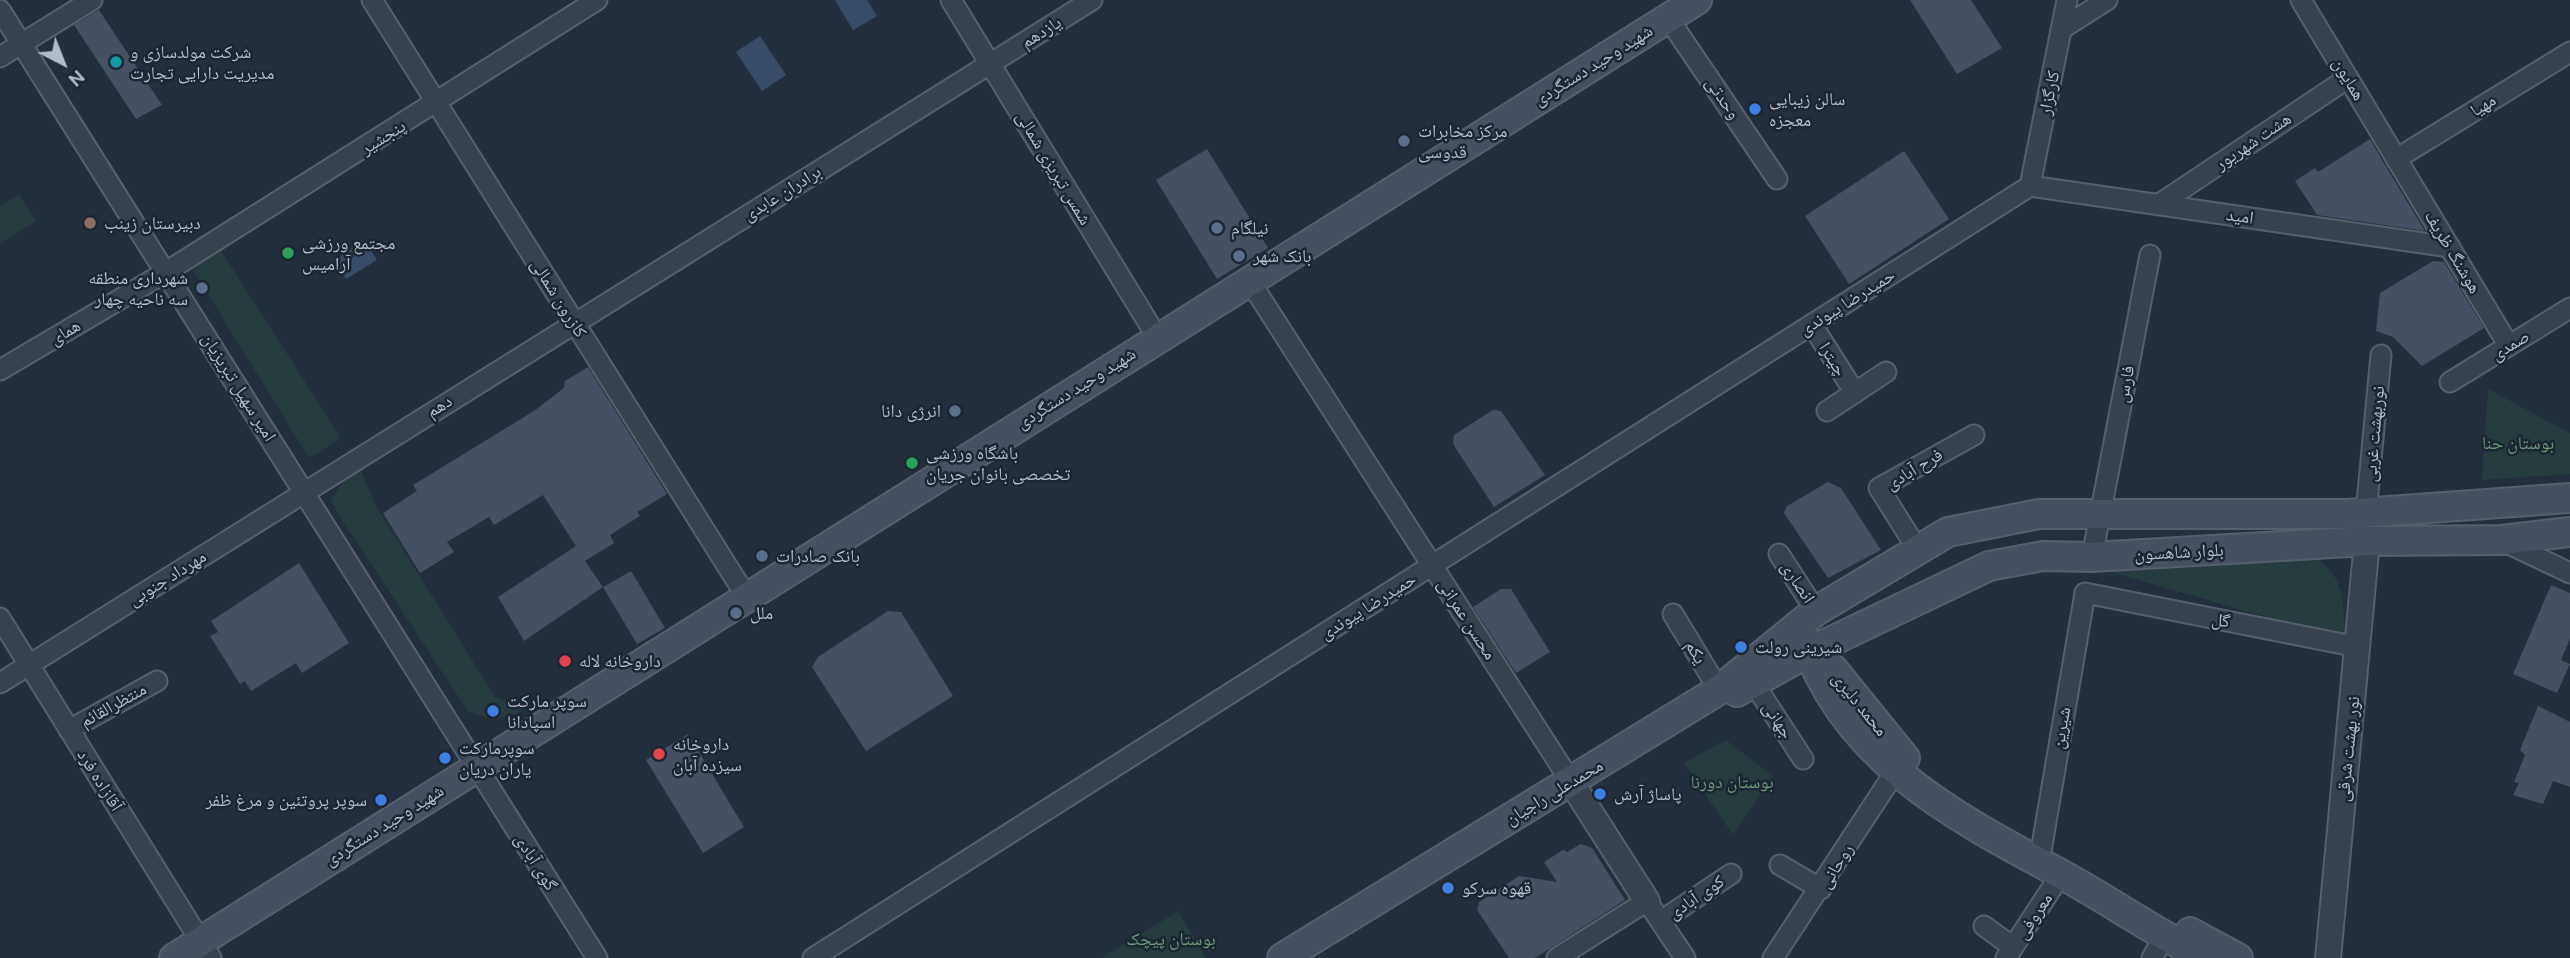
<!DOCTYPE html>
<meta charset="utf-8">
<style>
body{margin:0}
#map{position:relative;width:2570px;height:958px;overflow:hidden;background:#242f3e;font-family:Ubuntu,sans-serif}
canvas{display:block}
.north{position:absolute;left:28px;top:28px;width:70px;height:70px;-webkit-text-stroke:5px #1d2633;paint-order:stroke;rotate:138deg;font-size:19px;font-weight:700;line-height:28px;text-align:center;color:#b4bcc9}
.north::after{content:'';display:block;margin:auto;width:24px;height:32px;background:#b4bcc9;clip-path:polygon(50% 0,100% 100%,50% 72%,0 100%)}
</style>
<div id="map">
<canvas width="2570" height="958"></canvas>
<div class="north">N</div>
</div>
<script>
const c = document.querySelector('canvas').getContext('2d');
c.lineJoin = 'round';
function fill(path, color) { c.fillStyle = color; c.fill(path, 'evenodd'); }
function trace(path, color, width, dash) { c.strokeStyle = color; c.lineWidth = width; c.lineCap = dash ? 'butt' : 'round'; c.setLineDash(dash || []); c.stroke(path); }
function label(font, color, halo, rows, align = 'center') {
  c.font = font + ' Ubuntu,"Noto Naskh Arabic",sans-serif'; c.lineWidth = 5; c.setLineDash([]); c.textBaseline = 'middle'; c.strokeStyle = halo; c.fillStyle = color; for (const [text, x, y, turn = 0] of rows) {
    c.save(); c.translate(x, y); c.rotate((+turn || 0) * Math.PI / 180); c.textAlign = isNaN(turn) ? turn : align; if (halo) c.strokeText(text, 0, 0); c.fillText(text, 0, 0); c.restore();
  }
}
const green = new Path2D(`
 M19,194l17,27 -36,22v-37z
 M220,249l121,189 -32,20 -116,-188z
 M2488,389l82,44v41l-88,6z
 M361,471l15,35 119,191 32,11c-19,12 -39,13 -59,3l-132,-200 -5,-12 15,-21z
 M2313,556c34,21 30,48 32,84l-234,-68 3,-11z
 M1726,740l47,36 -40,59 -49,-72z
 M1178,911l28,47h-104z`);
const water = new Path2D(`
 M835,0h32l10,16 -24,14z
 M760,36l26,39 -24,16 -26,-39z
 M365,241l12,19 -31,19 -11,-19z`);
const building = new Path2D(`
 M1910,0h61l31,48 -45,26z
 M99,10l63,95 -26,14 -62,-94z
 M2370,139l15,26 40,66 -108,-16 -22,-34 20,-13 3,4z
 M1207,149l61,99 -51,31 -61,-99z
 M1904,151l45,68 -100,65 -44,-68z
 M2433,261l11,1 40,66 -62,38 -29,-29 -17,-6 4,-38z
 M588,367l79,127 -30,18 3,4 -30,19 4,8 -29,18 18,26 -79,54 -26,-44 78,-51 -33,-51 -49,30 -5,-8 -42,25 7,10 -34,21 -37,-60 34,-22 -4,-6 121,-74 30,-23 1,-7z
 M1493,410l8,1 44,64 -51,32 -41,-63 1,-9z
 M1828,482l13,6 40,62 -53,28 -44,-65 3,-7z
 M299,563l50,80 -47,30 -6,-10 -45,28 -6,-10 -5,3 -30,-48 8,-4 -7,-11z
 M631,571l34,57 -28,16 -34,-57z
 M2551,585l19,8v46l-9,21 9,4 -13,29 -44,-19z
 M1501,589h10l39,63 -34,21 -43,-66z
 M888,611l13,1 52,84 -87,55 -54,-84 6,-10z
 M2538,706l32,16v65l-17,-6 -10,23 -30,-9 6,-12 -5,-1 11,-27 -5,-5z
 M688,734l56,93 -41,26 -57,-93z
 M1581,844l11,4 33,52 -90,58h-26l-32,-48 2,-8 40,-26 38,6 -13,-20 19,-12 4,2z`);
const minor = new Path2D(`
 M372,0l374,596
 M951,0l206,337
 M2301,0l208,346
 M0,10l597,948
 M1668,18l109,161
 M2063,28l44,-28
 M0,57l92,-57
 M2396,159l174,-107
 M2030,186l420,61
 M2030,186l37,-186
 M2158,205l190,-127
 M1249,280l322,502
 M1812,325l43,68
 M0,370l166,-98 431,-272
 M2450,382l120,-74
 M1827,411l59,-39
 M2366,513l15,-158
 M2503,541l67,32
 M1918,550l-39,-62 95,-53
 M1779,554l37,57
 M2092,557l58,-302
 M1673,614l46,76
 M0,618l211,340
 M1753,682l50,77
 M0,683l1092,-683
 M69,730l88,-49
 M2039,863l46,-270 273,54
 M1780,865l41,24
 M1661,921l70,-47
 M1984,926l29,21
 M813,958l1217,-772
 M1557,958l90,-57 38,57
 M1773,958l122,-186
 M2006,958l55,-84
 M2152,958l12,-21`);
const tertiary = new Path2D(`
 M1571,782l76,119
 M2328,958l39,-417`);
const secondary = new Path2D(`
 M1803,635c39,123 150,181 256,238 50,27 96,60 147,85
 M1825,664l8,5 72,89
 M1737,692l72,-40 180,-86 54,-10 49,1 275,-16 135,-1 68,-8
 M2190,932l48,26
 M174,958l1523,-958
 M1282,958l437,-268 97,-79 132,-79 91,-18h308l223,-16`);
const markers = [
 [116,62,7,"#0f9aa8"],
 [1755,109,7,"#3f7fe0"],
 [1404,141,7,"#5c6f8a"],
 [90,223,7,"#8d6e63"],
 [1217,228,7,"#5c6f8a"],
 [288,253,7,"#2e9e5b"],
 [1239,256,7,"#5c6f8a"],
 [202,288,7,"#5c6f8a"],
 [955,411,7,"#5c6f8a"],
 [912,463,7,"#2e9e5b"],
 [762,556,7,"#5c6f8a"],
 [736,613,7,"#5c6f8a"],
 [1741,647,7,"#3f7fe0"],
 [565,661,7,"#e0444e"],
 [493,711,7,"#3f7fe0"],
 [659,754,7,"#e0444e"],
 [445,758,7,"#3f7fe0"],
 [1600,794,7,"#3f7fe0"],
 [381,800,7,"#3f7fe0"],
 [1448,888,7,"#3f7fe0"]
];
const streetNames = [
 ["یازدهم",1041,32,-32],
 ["شهید وحید دستگردی",1593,65,-32],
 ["همایون",2349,79,59],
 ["کارگزار",2049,93,-78],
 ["وحدتی",1723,98,56],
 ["مهیا",2483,105,-32],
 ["پنجشیر",383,137,-32],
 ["هشت شهریور",2253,141,-34],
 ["شمس تبریزی شمالی",1054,168,59],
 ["برادران عابدی",782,193,-32],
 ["امید",2240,216,8],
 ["هوشنگ ظریف",2453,252,59],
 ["کازرون شمالی",559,298,58],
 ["حمیدرضا پیوندی",1847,302,-32],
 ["همای",65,332,-31],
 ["صمدی",2510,345,-32],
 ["چیترا",1833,359,58],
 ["فارس",2125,384,-79],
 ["امیر سهیل تبریزیان",239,387,58],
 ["شهید وحید دستگردی",1076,388,-32],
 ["دهم",439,406,-32],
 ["نوربهشت غربی",2374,434,-85],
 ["فرح آبادی",1914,469,-31],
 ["بلوار شاهسون",2179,552,-3],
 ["مهرداد جنوبی",167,578,-32],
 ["انصاری",1798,582,57],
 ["حمیدرضا پیوندی",1368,606,-32],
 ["محسن عمرانی",1467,619,57],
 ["گل",2221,620,11],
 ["یکم",1696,652,59],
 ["محمد دلیری",1860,704,51],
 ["منتظرالقائم",113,705,-29],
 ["جهانی",1778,720,57],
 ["شیرین",2061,728,-80],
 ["نور بهشت شرقی",2348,749,-84],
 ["آقازاده فرد",100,780,58],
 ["محمدعلی راجیان",1554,792,-31],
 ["شهید وحید دستگردی",384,825,-32],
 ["گوی آبادی",536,862,58],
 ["روحانی",1836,866,-58],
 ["کوی آبادی",1696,897,-34],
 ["معروفی",2034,916,-57]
];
const poiNames = [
 ["شرکت مولدسازی و",130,52],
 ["مدیریت دارایی تجارت",130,73],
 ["سالن زیبایی",1769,99],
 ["معجزه",1769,120],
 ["مرکز مخابرات",1418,131],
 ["قدوسی",1418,152],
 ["دبیرستان زینب",104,223],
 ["نیلگام",1231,228],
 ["مجتمع ورزشی",302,243],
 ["آرامیس",302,264],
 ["بانک شهر",1253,256],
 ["شهرداری منطقه",188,278,"right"],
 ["سه ناحیه چهار",188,299,"right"],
 ["انرژی دانا",941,411,"right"],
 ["باشگاه ورزشی",926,453],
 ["تخصصی بانوان جریان",926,474],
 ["بانک صادرات",776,556],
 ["ملل",750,613],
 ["شیرینی رولت",1755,647],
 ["داروخانه لاله",579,661],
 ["سوپر مارکت",507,701],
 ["اسپادانا",507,722],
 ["داروخانه",673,744],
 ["سیزده آبان",673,765],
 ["سوپرمارکت",459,748],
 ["یاران دریان",459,769],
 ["پاساژ آرش",1614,794],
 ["سوپر پروتئین و مرغ ظفر",367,800,"right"],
 ["قهوه سرکو",1462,888]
];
const parkNames = [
 ["بوستان حنا",2518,443],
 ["بوستان دورنا",1732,782],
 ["بوستان پیچک",1171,939]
];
fill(green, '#263c3f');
fill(water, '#394c67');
fill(building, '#455162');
trace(minor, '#565f6c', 23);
trace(tertiary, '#565f6c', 28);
trace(secondary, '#565f6c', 32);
trace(minor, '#38414e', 19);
trace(tertiary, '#38414e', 24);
trace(secondary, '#465061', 28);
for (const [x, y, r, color] of markers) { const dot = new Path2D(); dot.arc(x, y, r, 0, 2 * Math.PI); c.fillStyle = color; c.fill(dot); trace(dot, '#1d2633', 2.5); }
label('18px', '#b4bcc9', '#1d2633', streetNames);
label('18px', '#b4bcc9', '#1d2633', poiNames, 'left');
label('18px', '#6b9a76', '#1d2633', parkNames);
</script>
